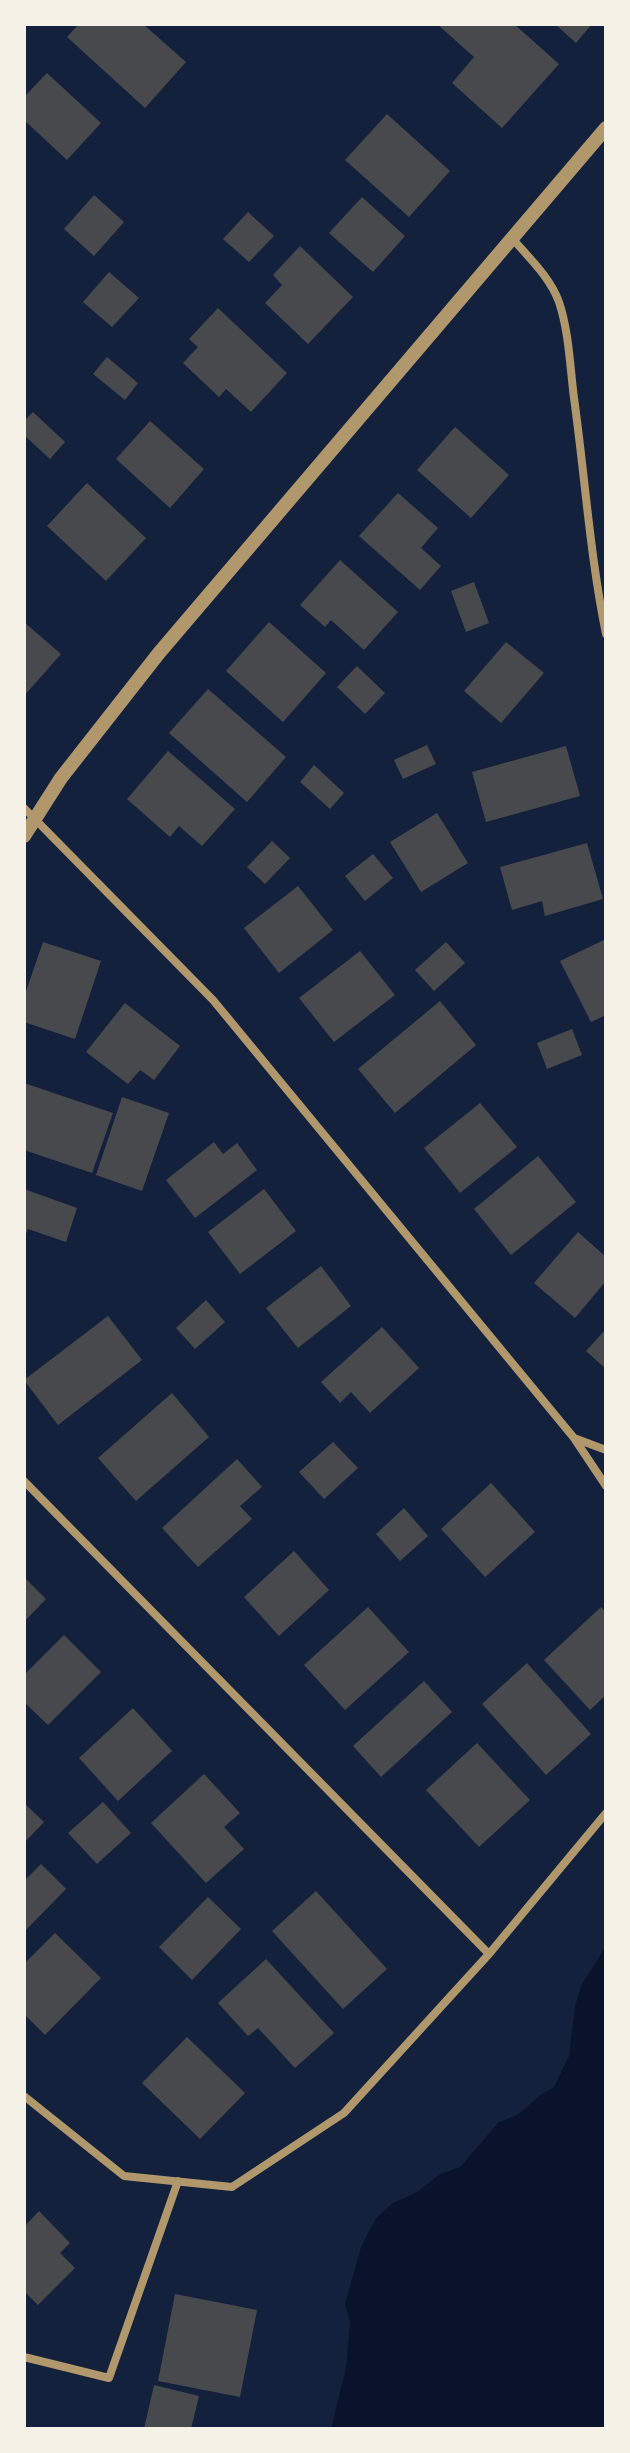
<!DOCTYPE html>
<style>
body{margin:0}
#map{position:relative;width:630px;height:2453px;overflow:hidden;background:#14213d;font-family:"DejaVu Sans",sans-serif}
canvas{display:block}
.frame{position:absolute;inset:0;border:26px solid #f6f1e7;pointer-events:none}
</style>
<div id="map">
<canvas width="630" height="2453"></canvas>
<div class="frame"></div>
</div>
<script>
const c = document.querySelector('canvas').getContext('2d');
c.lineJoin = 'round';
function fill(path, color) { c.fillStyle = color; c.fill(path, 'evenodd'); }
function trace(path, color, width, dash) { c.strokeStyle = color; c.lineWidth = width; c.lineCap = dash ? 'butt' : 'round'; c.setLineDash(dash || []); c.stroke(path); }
const water = new Path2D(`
 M606,1946v483h-275l15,-61 4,-46 -5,-18 16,-57 15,-29 17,-15 24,-11 23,-18 20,-7 38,-44 21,-9 21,-19 14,-8 15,-31 6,-50 7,-22z`);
const building = new Path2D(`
 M79,24h64l43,38 -41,46 -78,-71z
 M437,24h77l45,40 -57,64 -50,-45 22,-26z
 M555,24h37l-16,19z
 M47,73l54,50 -34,37 -43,-40v-23z
 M387,114l63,57 -41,46 -64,-57z
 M94,195l30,27 -30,34 -30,-27z
 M362,197l43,39 -32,36 -44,-39z
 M248,212l26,24 -25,26 -26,-23z
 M300,246l53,51 -45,47 -43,-41 17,-18 -9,-10z
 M109,272l30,26 -27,29 -29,-25z
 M218,308l69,65 -36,39 -25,-23 -7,8 -36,-34 15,-16 -9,-8z
 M107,357l31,26 -13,17 -32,-26z
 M33,412l32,30 -15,17 -26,-24v-14z
 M150,421l54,48 -34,39 -54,-49z
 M455,427l54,48 -38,43 -54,-48z
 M87,483l59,55 -40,43 -59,-55z
 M398,493l40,35 -17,20 20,18 -21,24 -61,-54z
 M340,560l58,52 -34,38 -33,-30 -6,7 -25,-22z
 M474,582l15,41 -23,9 -15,-41z
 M24,622l37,32 -37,42z
 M269,622l57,51 -43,49 -57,-51z
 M506,642l38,31 -43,50 -37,-32z
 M357,666l28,27 -20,21 -28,-27z
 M208,689l78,68 -39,45 -78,-69z
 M427,745l9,19 -33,15 -9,-19z
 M566,746l14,50 -94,26 -14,-50z
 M168,751l67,58 -33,37 -23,-20 -9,11 -43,-38z
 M314,765l30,28 -14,16 -30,-27z
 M437,813l31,50 -47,29 -31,-50z
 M272,841l18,17 -25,26 -18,-17z
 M587,843l16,56 -58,17 -3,-15 -30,9 -12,-43z
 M373,854l20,24 -28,23 -20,-25z
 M298,886l35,44 -54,43 -35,-45z
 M606,939v76l-15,7 -31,-61z
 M43,942l58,19 -26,78 -51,-17v-25z
 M446,942l19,21 -31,28 -19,-21z
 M360,951l35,44 -61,47 -35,-44z
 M440,1001l36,44 -81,68 -37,-44z
 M125,1003l55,43 -26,34 -14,-10 -12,14 -42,-32z
 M572,1029l10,26 -35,14 -10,-26z
 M24,1083l89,30 -21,60 -68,-23z
 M122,1097l47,16 -27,78 -46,-16z
 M480,1103l37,44 -57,46 -36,-45z
 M214,1142l9,12 14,-11 20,27 -62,48 -29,-38z
 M538,1156l38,46 -65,53 -37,-46z
 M24,1189l53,19 -11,34 -38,-13 -4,9z
 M264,1189l32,42 -56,43 -32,-42z
 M578,1232l28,25v24l-31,37 -41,-35z
 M321,1266l30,40 -53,42 -32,-40z
 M206,1300l19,22 -30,27 -19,-21z
 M108,1316l34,44 -84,65 -34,-45z
 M382,1327l37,41 -49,45 -19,-21 -11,11 -19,-21z
 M606,1329v40l-20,-18z
 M172,1393l37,44 -73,64 -38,-43z
 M333,1442l25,26 -34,31 -25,-27z
 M237,1459l25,28 -22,19 12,13 -54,48 -36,-39z
 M491,1483l44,49 -50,45 -44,-48z
 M404,1508l24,28 -28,25 -24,-27z
 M294,1551l35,39 -50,46 -35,-39z
 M24,1577l22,22 -22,23z
 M368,1607l41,45 -64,58 -41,-45z
 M601,1607l5,5v83l-16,15 -46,-50z
 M64,1635l37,37 -53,53 -24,-23v-27z
 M527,1663l64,71 -45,41 -64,-71z
 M424,1681l28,31 -71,65 -28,-31z
 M133,1708l39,43 -54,50 -39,-43z
 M477,1743l53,57 -51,47 -53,-57z
 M204,1774l36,39 -16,14 20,22 -38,34 -55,-60z
 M103,1802l28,31 -34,31 -29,-31z
 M24,1803l20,19 -20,21z
 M41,1864l25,25 -42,43v-51z
 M316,1891l71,78 -44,40 -71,-78z
 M208,1897l33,32 -49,51 -33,-33z
 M55,1933l46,45 -56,57 -21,-21v-50z
 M266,1959l68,74 -39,35 -37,-40 -10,8 -30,-33z
 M187,2037l58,56 -45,46 -58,-56z
 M39,2211l31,32 -10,10 15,15 -37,37 -14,-14v-64z
 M175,2294l82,16 -17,87 -82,-16z
 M154,2385l45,11 -8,33h-47z`);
const minor = new Path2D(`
 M512,238c17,20 38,39 47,64 10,30 11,65 15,96 11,79 16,158 32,236
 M24,808l189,192 361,438 32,48
 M574,1438l32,12
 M24,1481l465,473
 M24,2096l100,80 108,11 112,-74 145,-159 117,-141
 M24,2357l85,21 69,-197`);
const tertiary = new Path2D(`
 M24,836l37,-58 98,-125 447,-525`);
fill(water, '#0b132b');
fill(building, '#48494c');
trace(minor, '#b1986c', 8);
trace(tertiary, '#b1986c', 14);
</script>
